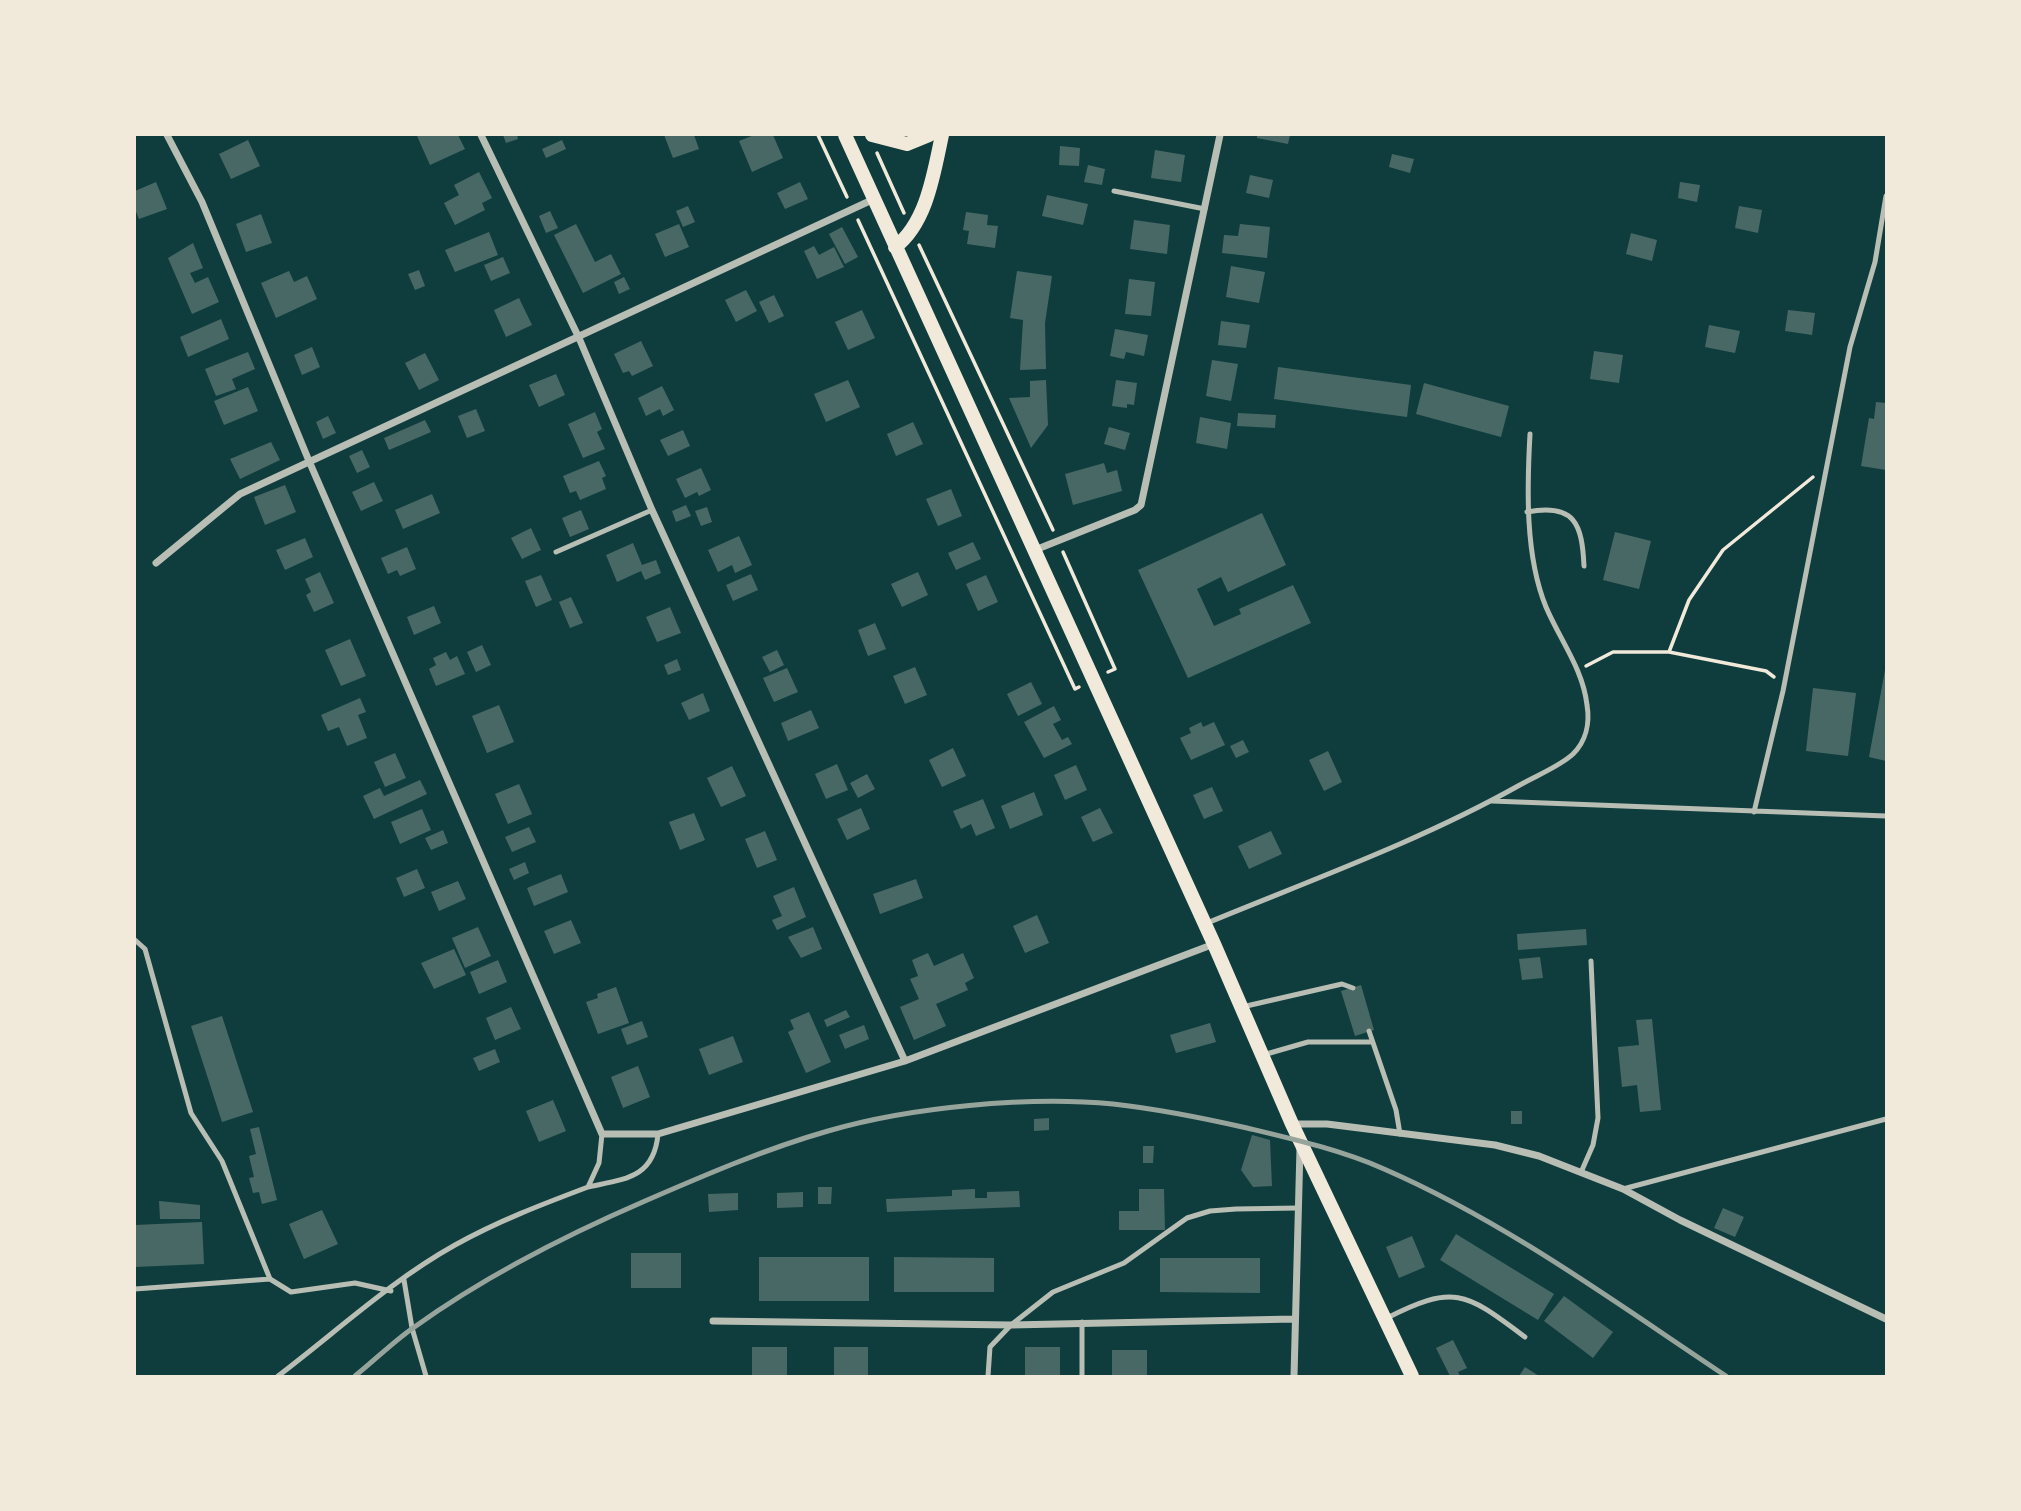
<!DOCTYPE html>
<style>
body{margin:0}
#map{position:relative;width:2021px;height:1511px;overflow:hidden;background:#0f3d3e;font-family:"Alegreya Sans",sans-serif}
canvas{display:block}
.frame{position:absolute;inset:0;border:136px solid #f1e9da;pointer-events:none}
</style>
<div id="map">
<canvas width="2021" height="1511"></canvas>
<div class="frame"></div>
</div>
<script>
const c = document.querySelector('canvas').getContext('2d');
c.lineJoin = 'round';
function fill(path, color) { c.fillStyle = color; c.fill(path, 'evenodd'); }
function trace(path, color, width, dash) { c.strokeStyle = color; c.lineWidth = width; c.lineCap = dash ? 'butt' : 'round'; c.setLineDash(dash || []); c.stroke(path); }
const building = new Path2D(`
 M458,135l7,14 -35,16 -13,-29z
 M503,135h14l1,4 -12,4z
 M664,135h30l5,14 -26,9z
 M754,135h19l10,23 -31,14 -13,-31z
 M1257,135h33l-2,9 -31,-6z
 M248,140l12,26 -29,13 -12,-25z
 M562,140l4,9 -20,9 -4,-9z
 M1060,146l20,2 -1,18 -20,-1z
 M1155,150l30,5 -4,27 -30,-4z
 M1392,154l22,5 -4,14 -21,-6z
 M1088,165l17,4 -3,16 -18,-3z
 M479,172l13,26 -10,5 3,7 -30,15 -11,-22 15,-8 -5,-10z
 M1250,175l23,5 -4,18 -23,-5z
 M156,182l11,27 -28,10 -4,-10v-18z
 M800,182l8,17 -23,10 -8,-16z
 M1680,182l20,3 -3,17 -19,-4z
 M1047,195l41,9 -5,21 -41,-9z
 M688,206l7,16 -12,5 -7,-16z
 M1739,206l23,4 -4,23 -23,-5z
 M550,211l8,17 -12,5 -7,-17z
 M966,212l22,3 -1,10 11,1 -3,22 -28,-4 2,-13 -6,-1z
 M261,214l11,29 -26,9 -10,-28z
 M1134,220l36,5 -3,29 -37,-5z
 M576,224l19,38 16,-8 10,20 -38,19 -29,-58z
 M679,224l10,23 -24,10 -10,-23z
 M1240,224l30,3 -3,31 -45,-5 2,-18 14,1z
 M842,227l16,30 -13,7 -16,-30z
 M489,232l9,23 -43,17 -10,-22z
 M1631,233l26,7 -5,21 -26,-7z
 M193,243l10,25 -13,5 5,10 13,-6 11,25 -27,12 -24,-56z
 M814,246l5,9 15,-8 10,20 -27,12 -13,-28z
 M503,257l7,16 -19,8 -7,-16z
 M1231,266l34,6 -6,31 -33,-6z
 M419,270l6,16 -10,4 -7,-16z
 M289,271l5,11 13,-6 10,23 -41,19 -15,-35z
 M1017,271l35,5 -7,47 1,46 -26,1 3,-50 -13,-2z
 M624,277l6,12 -11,5 -5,-12z
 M1129,279l26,3 -4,34 -26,-2z
 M746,290l11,21 -21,11 -11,-22z
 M774,295l10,21 -15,7 -10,-21z
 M519,298l13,27 -26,12 -12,-27z
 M862,310l13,28 -27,12 -13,-28z
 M1788,310l27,3 -3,22 -27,-4z
 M221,319l8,20 -41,18 -8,-20z
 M1221,321l29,4 -4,23 -28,-3z
 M1709,325l31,6 -5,22 -30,-6z
 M1115,329l33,6 -4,21 -18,-4 -2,7 -14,-3z
 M641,341l12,25 -21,10 -3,-5 -6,2 -9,-19z
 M312,347l8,20 -18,8 -8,-20z
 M1594,351l29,4 -4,28 -29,-4z
 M248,352l7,17 -23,10 4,10 -20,7 -11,-27z
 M425,353l14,27 -20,10 -14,-27z
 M1212,360l26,4 -7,37 -25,-5z
 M1278,367l133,18 -4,32 -133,-18z
 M556,374l9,21 -26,12 -10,-22z
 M848,380l12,27 -34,15 -12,-28z
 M1046,380l2,45 -17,23 -22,-50 21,-1v-16z
 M1116,380l21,3 -3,22 -7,-1v4l-15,-2z
 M1424,383l85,23 -8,31 -85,-23z
 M662,386l12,24 -11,6 -3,-7 -14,7 -8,-18z
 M248,387l10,24 -34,14 -10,-24z
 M1876,402l10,1v67l-25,-4 8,-48 5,1z
 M476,409l9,22 -18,7 -9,-22z
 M595,412l7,17 -5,3 8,17 -22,9 -15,-34z
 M1238,413l38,2 -1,13 -38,-2z
 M328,416l8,17 -13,6 -7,-17z
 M1200,417l31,6 -4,26 -31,-6z
 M425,420l6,12 -42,18 -5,-12z
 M913,422l10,22 -27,12 -9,-22z
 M1109,427l21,6 -5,17 -21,-6z
 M683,430l7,16 -22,10 -8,-16z
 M271,442l9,18 -40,19 -10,-20z
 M362,450l8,17 -13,6 -8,-17z
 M599,461l7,15 -4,2 4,11 -26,11 -4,-9 -6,2 -7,-17z
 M1104,463l3,10 10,-3 5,21 -49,14 -8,-31z
 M701,468l10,22 -12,6 -2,-4 -12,6 -9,-19z
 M374,482l9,19 -22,10 -9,-19z
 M285,485l11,27 -31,13 -11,-28z
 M951,489l11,27 -24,10 -12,-27z
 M432,494l8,19 -37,16 -8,-19z
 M686,505l5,11 -15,6 -4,-11z
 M707,507l5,15 -11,4 -6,-15z
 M581,510l8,19 -19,8 -8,-19z
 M1262,513l24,52 -58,27 -7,-15 -24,12 17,37 27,-12 -2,-5 54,-24 18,38 -123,55 -50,-108z
 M531,528l10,22 -19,9 -11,-21z
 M1615,532l36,9 -12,48 -36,-9z
 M739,536l13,29 -17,8 -3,-8 -14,7 -10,-22z
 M305,538l8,19 -28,13 -9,-20z
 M973,542l8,17 -25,11 -8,-17z
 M633,543l9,22 14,-5 5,13 -16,7 -4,-9 -24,11 -11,-27z
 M407,547l9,22 -16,7 -3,-6 -9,4 -7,-16z
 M320,572l14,31 -20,9 -8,-17 5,-3 -6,-13z
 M918,572l10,23 -26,12 -11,-23z
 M751,574l7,16 -25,11 -7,-16z
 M541,575l11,25 -16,7 -11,-26z
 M986,575l12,27 -20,9 -12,-27z
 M571,597l12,26 -13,5 -11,-26z
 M434,606l7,17 -27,12 -7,-18z
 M670,607l11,26 -24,9 -11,-25z
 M875,623l11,26 -18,7 -10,-26z
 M350,639l16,37 -25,10 -16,-36z
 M482,645l9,20 -15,7 -9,-20z
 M777,650l7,15 -14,7 -8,-15z
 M446,652l4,8 7,-4 8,18 -29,12 -7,-17 7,-4 -3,-7z
 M677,659l4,11 -13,5 -4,-10z
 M915,667l12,28 -22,9 -12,-28z
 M787,668l11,24 -24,10 -11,-24z
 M1885,670h1v91l-17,-4z
 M1031,682l11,22 -24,12 -11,-22z
 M1813,688l43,5 -8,63 -42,-5z
 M703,693l7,18 -21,9 -8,-17z
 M360,698l6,14 -8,3 9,23 -20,8 -8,-19 -11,4 -7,-16z
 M499,705l15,37 -27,11 -15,-37z
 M1054,706l7,14 -8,4 9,16 6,-3 4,7 -28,14 -20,-36z
 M811,710l8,18 -31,13 -7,-18z
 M1201,722l2,5 11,-5 11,23 -34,15 -11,-22 11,-5 -2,-5z
 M1243,740l6,12 -13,6 -6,-12z
 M953,748l13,28 -24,11 -13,-27z
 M1328,751l14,31 -18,9 -15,-31z
 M395,753l11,25 -21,9 -11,-25z
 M837,764l11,26 -22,9 -11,-25z
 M1076,765l11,25 -22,10 -11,-25z
 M732,766l14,30 -25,11 -14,-29z
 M867,774l8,15 -17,9 -8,-15z
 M420,780l7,14 -53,25 -11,-23 17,-8 4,8z
 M519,784l13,30 -24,10 -13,-30z
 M1212,787l11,24 -19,8 -11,-24z
 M1034,792l9,23 -33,14 -9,-23z
 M983,799l12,29 -19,8 -5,-12 -10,5 -8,-18z
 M861,808l9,21 -23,11 -10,-21z
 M1100,808l13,25 -20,9 -12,-25z
 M422,809l9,21 -31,14 -9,-22z
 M694,813l11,27 -25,10 -11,-28z
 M529,827l7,15 -24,10 -7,-15z
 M443,830l5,13 -17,7 -6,-12z
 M765,831l12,29 -20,8 -12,-29z
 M1271,831l11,23 -33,15 -11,-23z
 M525,862l4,11 -15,7 -5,-11z
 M417,869l8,19 -21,9 -8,-19z
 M561,874l7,18 -34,14 -7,-18z
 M916,879l7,19 -43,16 -7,-20z
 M458,881l8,18 -27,12 -8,-19z
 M794,887l12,30 -29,13 -5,-10 10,-4 -9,-20z
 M1037,915l12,28 -24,10 -12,-27z
 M571,920l10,23 -27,11 -10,-23z
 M478,927l13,29 -26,12 -13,-30z
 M813,927l9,22 -21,9 -13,-21z
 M1586,929l1,16 -69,5 -1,-16z
 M454,949l12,26 -32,14 -13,-26z
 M928,953l6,13 29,-13 11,25 -9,5 3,7 -32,14 10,22 -32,14 -14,-33 19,-8 -9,-20 8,-3 -6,-16z
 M1540,957l3,21 -21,2 -3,-21z
 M498,960l9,22 -28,12 -9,-22z
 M1361,985l13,45 -19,6 -14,-45z
 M616,987l13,36 -31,11 -12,-32 12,-4 -1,-4z
 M511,1007l10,22 -26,11 -9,-22z
 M846,1010l4,7 -23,10 -3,-7z
 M809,1012l22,50 -25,11 -18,-41 6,-3 -4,-9z
 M222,1016l31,96 -31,10 -31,-96z
 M1652,1019l9,91 -21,2 -3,-27 -15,2 -4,-40 21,-2 -3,-25z
 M642,1021l6,16 -21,8 -6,-16z
 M1210,1023l6,19 -40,11 -6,-18z
 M864,1025l5,14 -24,10 -6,-14z
 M733,1036l10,26 -34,13 -10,-26z
 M495,1049l5,13 -21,9 -6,-13z
 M638,1066l12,31 -27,11 -12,-31z
 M553,1100l13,31 -27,11 -13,-31z
 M1511,1111h11v13h-11z
 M1049,1118v12l-15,1v-12z
 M259,1127l18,73 -15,4 -3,-12 -6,1 -4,-15 5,-1 -5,-21 7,-2 -6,-25z
 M1252,1135l18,5 2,46 -19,1 -12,-17z
 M1143,1146h11l-1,17h-10z
 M818,1187h14l-1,17h-13z
 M975,1189v9h12v-6l32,-1 1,16 -133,5 -1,-13 66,-3v-6z
 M1139,1189h25l1,41h-46v-19h20z
 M803,1192v15l-26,1v-15z
 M738,1193v17l-29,2 -1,-18z
 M159,1201l41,4v14h-40z
 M1723,1208l21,9 -9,20 -21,-9z
 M322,1210l16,34 -34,15 -15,-35z
 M202,1222l2,42 -69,3v-42z
 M1456,1234l98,60 -16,26 -98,-60z
 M1412,1236l13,31 -26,11 -13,-31z
 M631,1253h50v35h-50z
 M759,1257h110v44h-110z
 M894,1257l100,1v34h-100z
 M1160,1258h100v35l-100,-1z
 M1564,1296l49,36 -20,26 -49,-37z
 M1453,1340l14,28 -9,4 2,4h-10l-14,-28z
 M752,1347h35v29h-35z
 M834,1347h34v29h-34z
 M1025,1347h35v29h-35z
 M1112,1350h35v26h-35z
 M1525,1367l14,9h-20z`);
const path = new Path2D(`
 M818,135l29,62
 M877,153l27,60
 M858,220l217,469 4,-2
 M919,245l134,285
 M1063,552l52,117 -7,3
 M1669,652l20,-52 34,-50 90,-73
 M1586,666l27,-14h56l97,19 8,6`);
const service = new Path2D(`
 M1114,191l91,18
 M1527,512c48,-9 55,12 57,54
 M556,552l96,-42
 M1492,801l394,15
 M1754,812l29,-121 67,-344 25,-85 11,-66
 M1207,923c104,-43 213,-82 311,-137 17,-10 41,-19 55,-32 13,-13 17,-31 14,-49 -4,-36 -27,-65 -41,-98 -21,-51 -19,-119 -16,-173
 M135,940l10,9 46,164 31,48 48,118
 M1242,1007l100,-23 11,4
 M1369,1031l27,79 4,24
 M1263,1055l45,-13h64
 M1582,1170l11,-25 5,-27 -7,-157
 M588,1187c37,-8 66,-9 70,-53
 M1623,1189l263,-70
 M404,1280l8,48 14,48
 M135,1289l135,-10 21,13 64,-9 36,8
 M1385,1319c70,-36 81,-26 140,18
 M1082,1322v54
 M278,1376c58,-44 114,-96 177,-131 43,-24 88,-41 133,-58l11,-24 3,-29
 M988,1376l2,-29 21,-22 42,-33 71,-29 63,-45 23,-7 26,-2 62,-1`);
const minor = new Path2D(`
 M167,135l35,67 107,259 293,673h56l247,-73 309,-117
 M481,135l98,203 73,172 253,551
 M1035,550l100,-40 6,-5 79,-370
 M156,563l84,-69 634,-295
 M1292,1124h35l168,21 44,11 84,33 57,31 206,99
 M713,1321l298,4 283,-6
 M1294,1376l6,-228`);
const secondary = new Path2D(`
 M845,135l369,809 78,180 120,252
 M872,135l35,9 22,-9
 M895,247c32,-24 39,-75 47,-112`);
const rail = new Path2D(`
 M355,1376c20,-16 38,-34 58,-48 72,-52 151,-92 232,-127 60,-26 120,-52 183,-70 82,-24 200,-35 285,-27 45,5 90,14 134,24 46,11 94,22 137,41 122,53 232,134 342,207`);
fill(building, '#486865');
trace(path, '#f1e9da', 3.5);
trace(service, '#b8beb3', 5);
trace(minor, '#b8beb3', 7);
trace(secondary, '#f1e9da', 14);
trace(rail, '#97a49c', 5);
</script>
